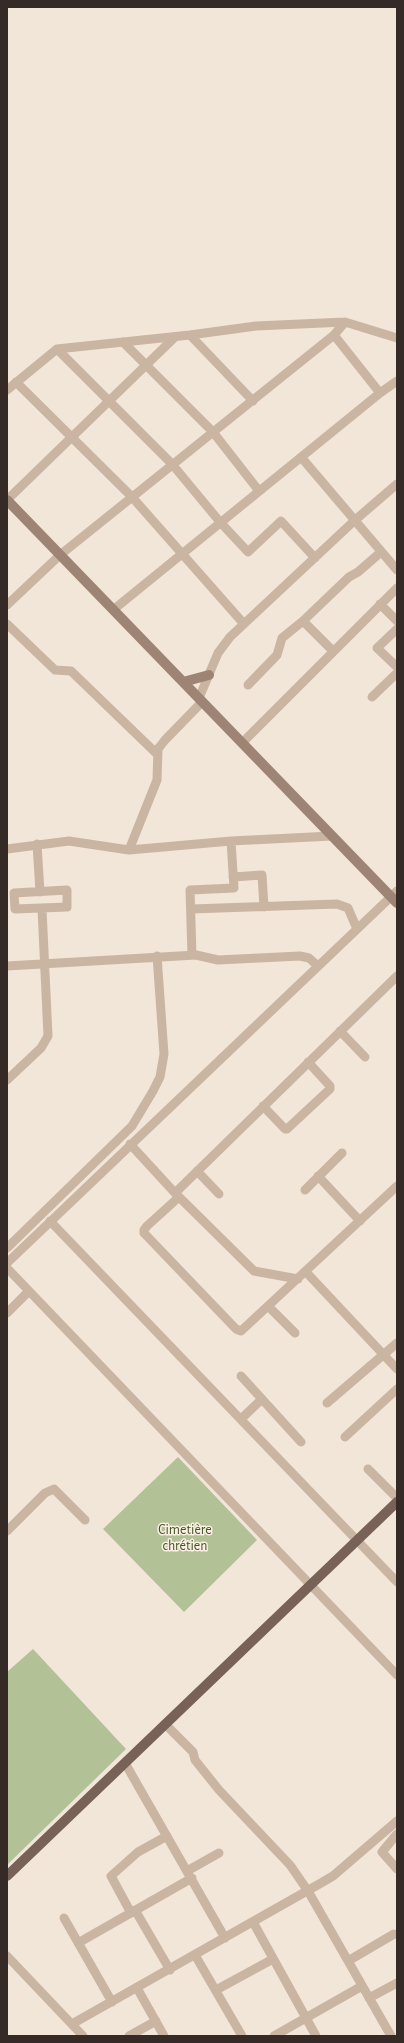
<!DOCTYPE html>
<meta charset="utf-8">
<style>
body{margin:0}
#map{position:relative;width:404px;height:2043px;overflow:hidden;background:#f2e6d8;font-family:"Alegreya Sans",sans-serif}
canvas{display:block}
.frame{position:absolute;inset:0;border:8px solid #352a26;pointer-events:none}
</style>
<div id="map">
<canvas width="404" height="2043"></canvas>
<div class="frame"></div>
</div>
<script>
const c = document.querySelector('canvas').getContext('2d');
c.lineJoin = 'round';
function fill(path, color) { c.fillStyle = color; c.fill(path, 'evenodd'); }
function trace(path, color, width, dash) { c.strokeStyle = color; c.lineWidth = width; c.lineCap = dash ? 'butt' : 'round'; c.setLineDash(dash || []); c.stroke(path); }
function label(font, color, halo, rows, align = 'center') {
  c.font = font + ' "Alegreya Sans",sans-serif'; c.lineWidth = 3; c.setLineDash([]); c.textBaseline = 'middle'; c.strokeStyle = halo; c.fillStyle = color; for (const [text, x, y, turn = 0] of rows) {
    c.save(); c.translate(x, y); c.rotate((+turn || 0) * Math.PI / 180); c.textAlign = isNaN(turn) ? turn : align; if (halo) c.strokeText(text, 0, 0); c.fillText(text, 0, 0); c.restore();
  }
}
const green = new Path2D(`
 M178,1457l79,83 -73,72 -81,-83z
 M33,1649l93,100 -119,116v-193z`);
const street = new Path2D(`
 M190,335l63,66
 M334,335l46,58
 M123,342l90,90 46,59
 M57,349l115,115 48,58 28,30 33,-31 34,37
 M16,382l116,115 112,127
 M7,390l50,-41 133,-14 66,-9 89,-4 52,16
 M301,457l96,113
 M7,500l168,-163
 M380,604l17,17
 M7,605l53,-50 274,-220 11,-13
 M113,610l267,-217 17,-12
 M7,624l48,46 16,1 86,83
 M397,629l-20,19 20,19
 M333,651l-30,-30 46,-44 9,-5 23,-20
 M248,685l29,-30 5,-17 21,-17
 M372,697l25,-24
 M199,698l19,-45 12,-16 124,-116 43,-37
 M242,743l155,-155
 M37,844l3,48
 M7,849l62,-8 60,9 102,-9 101,-5
 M129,850l28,-70 1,-31 7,-9 37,-38
 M233,877l29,-2 2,32
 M67,890v17l-52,2 -1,-16z
 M191,909l146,-5 11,4 9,21
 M192,955l-2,-65 44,-2 -3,-47
 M7,966l189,-11 22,5 82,-4 9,2 9,8
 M340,1031l25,26
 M7,1080l34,-32 7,-12 -6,-127
 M263,1106l22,23h2l43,-40v-3l-22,-24
 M130,1144l45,49
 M197,1171l22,23
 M318,1176l42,45
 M305,1190l37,-37
 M179,1197l-32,29 -3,4v3l92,96 5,2 156,-145
 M50,1221l347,361
 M7,1248l125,-122 21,-35 7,-14 4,-23 -7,-98
 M7,1263l390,-372
 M7,1268l390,407
 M306,1272l91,97
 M298,1279l-44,-8 -79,-78 222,-217
 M269,1307l26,26
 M7,1313l22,-22
 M241,1376l60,66
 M327,1403l70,-60
 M241,1419l21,-20
 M345,1437l52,-48
 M368,1469l29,29
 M7,1531l38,-38 9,-4 31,31
 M165,1724l28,28 2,8 24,30 71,75 18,26 83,145
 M125,1763l100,175
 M397,1834l-15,18 15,17
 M187,1871l32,-18
 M135,1910l35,60
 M131,1913l-20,-37 27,-24 29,-16
 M64,1918l48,84
 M253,1922l63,114
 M78,1943l114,-65
 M195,1955l47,81
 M7,1956l76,80
 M348,1961l46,-27
 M137,1988l27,48
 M216,1990l57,-31
 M369,1998l28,-15
 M72,2024l249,-141 12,-7 64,-55
 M129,2036l27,-15
 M274,2036l88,-50`);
const secondary = new Path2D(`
 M7,500l390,403
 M183,682l26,-7`);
const primary = new Path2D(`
 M7,1876l390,-374`);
const parkNames = [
 ["Cimetière",185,1530],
 ["chrétien",185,1546]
];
fill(green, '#b3c197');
trace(street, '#cab5a3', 9);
trace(secondary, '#9e8475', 10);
trace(primary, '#786156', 10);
label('14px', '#445428', '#faf0e4', parkNames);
</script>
